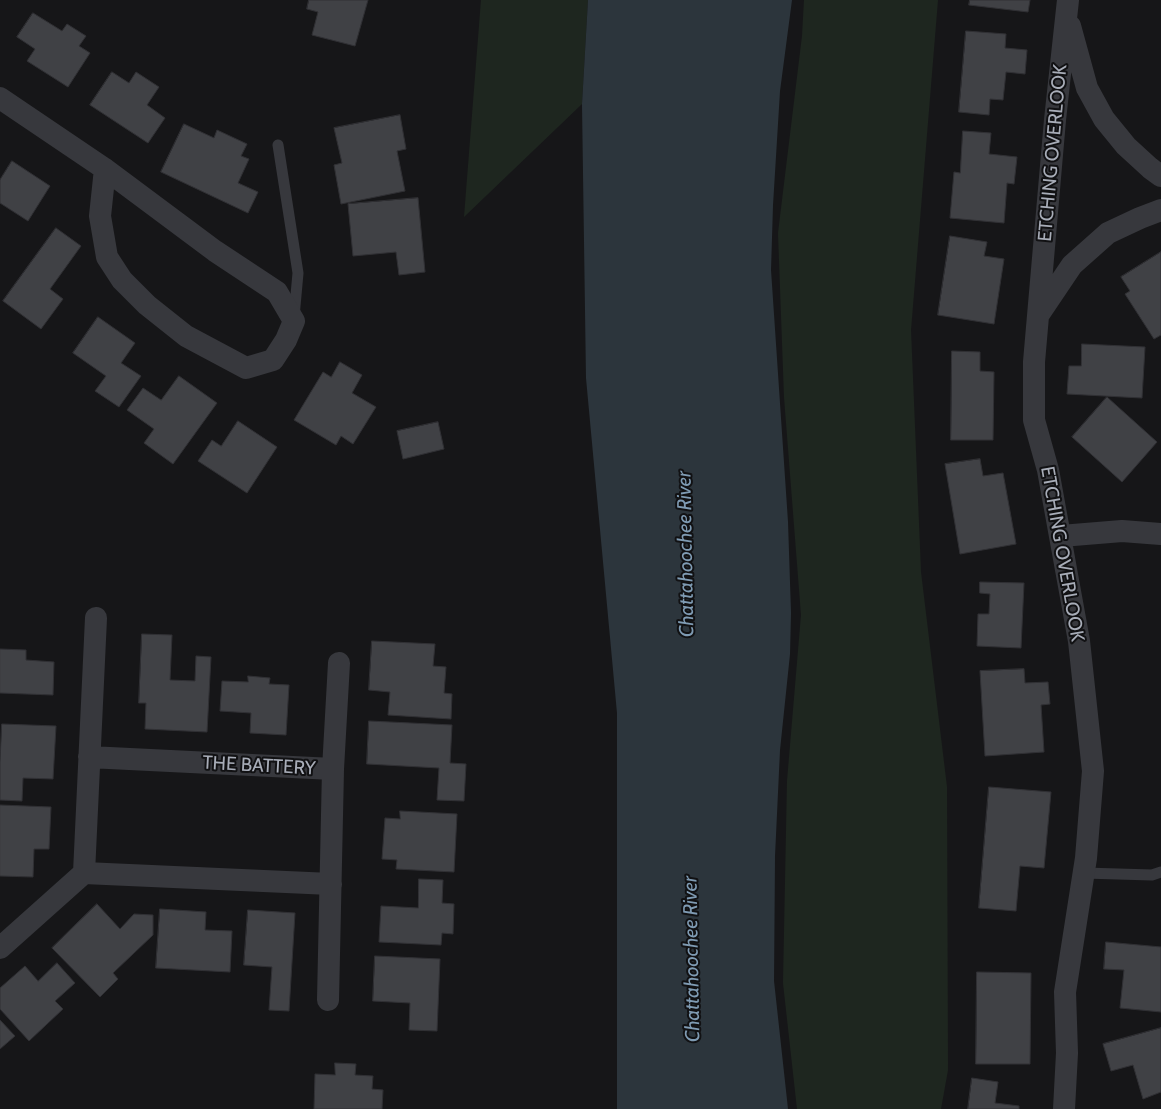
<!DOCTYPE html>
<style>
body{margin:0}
canvas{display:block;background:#161618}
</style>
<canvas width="1161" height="1109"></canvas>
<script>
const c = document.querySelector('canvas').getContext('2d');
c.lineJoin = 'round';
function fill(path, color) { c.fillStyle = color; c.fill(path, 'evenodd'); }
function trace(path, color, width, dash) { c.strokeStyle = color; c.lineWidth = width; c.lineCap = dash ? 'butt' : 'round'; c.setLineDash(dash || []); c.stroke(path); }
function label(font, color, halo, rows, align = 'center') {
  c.font = font + ' Cabin,sans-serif'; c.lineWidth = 4; c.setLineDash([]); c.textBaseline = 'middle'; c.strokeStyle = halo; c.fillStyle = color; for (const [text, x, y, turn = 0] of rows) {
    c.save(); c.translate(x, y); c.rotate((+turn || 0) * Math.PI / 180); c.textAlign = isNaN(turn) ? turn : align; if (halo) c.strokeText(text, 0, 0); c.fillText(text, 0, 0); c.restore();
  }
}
const green = new Path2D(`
 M481,0h107l-6,104 -118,113z
 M804,0h134l-27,330 10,242 26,215 1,283 -7,39h-144l-14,-126 4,-202 14,-166 -17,-218 -6,-164 24,-197z`);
const water = new Path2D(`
 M588,0h204l-12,91 -7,114 -2,65 17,252 3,91 -1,41 -10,96 -5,106 -1,125 14,128h-171v-396l-31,-335 -4,-274z`);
const building = new Path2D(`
 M309,0h59l-13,46 -43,-11 6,-23 -11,-3z
 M970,0h60l-2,12 -59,-7z
 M33,13l29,18 5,-7 19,12 -7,10 11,7 -22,34 -41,-26 8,-12 -18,-12z
 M966,31l40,3 -1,14 22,2 -2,24 -19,-2 -3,28 -13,-1 -1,16 -30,-3z
 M112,72l17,11 7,-11 23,15 -12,18 18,13 -17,25 -58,-38z
 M400,115l6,34 -9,2 8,40 -64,13 -7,-39 8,-2 -8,-35z
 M184,124l30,14 3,-8 30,14 -6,12 8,3 -11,24 20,9 -10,21 -87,-41z
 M963,131l28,2 -2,21 28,3 -3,27 -7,-1 -3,40 -54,-5 4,-46 6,1z
 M12,161l38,25 -22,35 -28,-18v-23z
 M418,198l7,74 -26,3 -3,-23 -43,4 -5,-52z
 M56,228l25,18 -31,43 13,10 -22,30 -38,-28z
 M950,236l37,6 -3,14 20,3 -10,65 -56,-9z
 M1161,252v83l-7,4 -29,-45 5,-3 -9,-14z
 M98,317l37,26 -14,20 20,13 -22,31 -24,-16 11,-15 -33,-23z
 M1082,344l63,3 -3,51 -75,-4 2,-28h12z
 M952,351l28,1v19l14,1 -1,68h-42z
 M340,362l22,13 -10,18 24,14 -23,37 -12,-8 -5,9 -42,-25 29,-48 8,5z
 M179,376l38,27 -44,61 -29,-21 10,-14 -27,-19 16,-22 18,12z
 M1107,397l50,45 -35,40 -50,-45z
 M238,421l39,26 -30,46 -49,-32 14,-21 9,6z
 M438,422l6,27 -41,10 -6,-28z
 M980,459l3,17 20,-3 13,71 -56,10 -15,-90z
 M980,582l44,1 -3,65 -44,-2 1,-32h11l1,-20 -10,-1z
 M142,634l30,1 -2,45 25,1 1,-25 15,1 -4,75 -62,-3 1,-26h-7z
 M372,641l63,3 -2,22 13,1 -2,26 8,1 -1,25 -63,-4 2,-23 -21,-2z
 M0,649l26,1v10l28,2 -1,33 -53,-2z
 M1024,669l1,14 23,-1 2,22 -9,1 3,47 -59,4 -5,-85z
 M248,676l22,2 -1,6 20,1 -3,50 -36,-2 1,-20 -31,-2 2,-30 26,1z
 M369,721l83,4 -2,38 16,1 -2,37 -27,-1 2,-32 -72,-4z
 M2,724l54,2 -3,53 -30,-1 -1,23 -22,-1v-38z
 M989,787l62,5 -7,76 -24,-2 -4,45 -37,-3z
 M0,805l51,2 -2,42h-15l-1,28 -33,-1z
 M400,811l57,3 -3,58 -58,-3 1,-9 -15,-1 3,-41 15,1z
 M419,879l24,1 -1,23 12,1 -1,30 -11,-1 -1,12 -62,-3 2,-36 37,2z
 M97,904l23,25 14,-15 19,1v20l-40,38 5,6 -18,18 -48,-49z
 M160,909l46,3 -1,18 27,1 -2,41 -74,-4z
 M248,910l47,3 -6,98 -20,-1 3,-43 -28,-2z
 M1106,942l55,5v65l-41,-4 4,-38 -20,-1z
 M375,956l65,3 -3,72 -28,-1 1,-27 -37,-2z
 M57,963l18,20 -20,18 8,8 -34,32 -29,-32v-21l25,-22 13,15z
 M977,972l54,1 -1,91h-54z
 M0,1020l15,16 -15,13z
 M1161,1028v64l-18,7 -10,-34 -22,6 -8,-27z
 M335,1063l21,1 -1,11 18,1 -1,13 11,1 -1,19h-68l1,-35 20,1z
 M972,1078l26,4 -3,21 24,3v3h-51z`);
const service = new Path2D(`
 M278,145l20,128 -4,44
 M1084,873l68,2 9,-3`);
const minor = new Path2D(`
 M1070,26l17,62 17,31 22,27 24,22 11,8
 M0,98l105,71 110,82 62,41 17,29 -8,19 -13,20 -27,8 -60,-32 -39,-31 -25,-25 -15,-23 -7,-41 5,-47
 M1039,314l33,-49 36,-32 32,-15 21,-8
 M1061,536l61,-5 39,3
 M89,757l244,12
 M84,873l12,-255
 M0,948l84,-75 247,11
 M328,1000l5,-231 6,-106
 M1064,1109l3,-56 -2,-61 21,-134 7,-87 -14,-130 -31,-171 -14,-50v-58l21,-242 13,-120`);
const streetNames = [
 ["ETCHING OVERLOOK",1053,153,-85],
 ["ETCHING OVERLOOK",1062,554,80],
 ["THE BATTERY",259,766,3]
];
const waterNames = [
 ["Chattahoochee River",686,554,-91],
 ["Chattahoochee River",692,959,-91]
];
fill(green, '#1e261f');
fill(water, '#2c353c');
fill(building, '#404145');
trace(building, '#303034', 1);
trace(service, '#37383d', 11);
trace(minor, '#37383d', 22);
label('19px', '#a8adb8', '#111113', streetNames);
label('italic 20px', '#7f9bb3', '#111113', waterNames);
</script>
